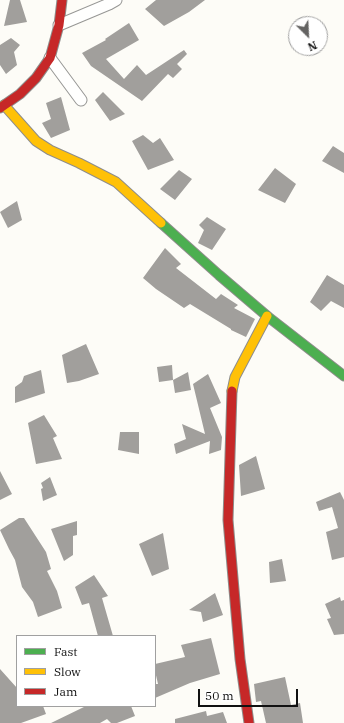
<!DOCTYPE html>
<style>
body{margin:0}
#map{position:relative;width:344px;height:723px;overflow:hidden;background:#fdfcf7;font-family:"IBM Plex Serif",serif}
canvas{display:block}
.legend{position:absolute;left:16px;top:635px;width:140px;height:72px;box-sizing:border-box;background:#fff;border:1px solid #a0a0a0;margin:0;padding:5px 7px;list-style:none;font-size:12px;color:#111}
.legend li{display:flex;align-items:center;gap:8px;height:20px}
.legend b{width:20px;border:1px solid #a0a0a0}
.north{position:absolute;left:288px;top:16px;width:40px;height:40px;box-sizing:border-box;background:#fff;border:1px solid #a0a0a0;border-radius:50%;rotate:156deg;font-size:11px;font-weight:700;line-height:16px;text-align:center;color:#111}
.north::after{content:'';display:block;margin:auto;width:14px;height:18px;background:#646362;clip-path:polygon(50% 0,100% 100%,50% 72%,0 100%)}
.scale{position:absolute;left:198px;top:689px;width:100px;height:18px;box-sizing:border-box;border:2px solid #111;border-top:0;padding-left:5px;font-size:12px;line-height:14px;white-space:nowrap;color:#111;-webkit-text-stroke:3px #fff;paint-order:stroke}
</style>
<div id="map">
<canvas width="344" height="723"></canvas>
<ul class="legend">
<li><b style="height:5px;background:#4caf50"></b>Fast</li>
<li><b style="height:5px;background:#ffc107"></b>Slow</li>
<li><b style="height:5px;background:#c62828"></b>Jam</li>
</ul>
<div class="north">N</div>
<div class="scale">50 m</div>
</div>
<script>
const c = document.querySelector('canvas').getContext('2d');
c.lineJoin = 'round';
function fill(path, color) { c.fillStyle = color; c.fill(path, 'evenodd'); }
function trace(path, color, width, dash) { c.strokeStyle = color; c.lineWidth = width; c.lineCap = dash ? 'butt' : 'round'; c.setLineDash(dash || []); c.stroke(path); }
const building = new Path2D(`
 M10,0h10l7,22 -23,4z
 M156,0h49l-16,12 -25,14 -19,-17z
 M129,23l10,17 -33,19 18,20 13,-14 9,10 38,-25 3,4 -10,10 5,5 -9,9 -5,-4 -26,27 -51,-35 -9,-13 24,-13 -1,-1z
 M11,38l9,7 -6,7 3,13 -11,9 -6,-9v-20z
 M103,92l22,22 -15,7 -15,-21z
 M61,97l9,33 -19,8 -9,-15 9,-4 -5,-16z
 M143,135l10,8 7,-5 14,22 -26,10 -16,-29z
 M333,146l11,7v20l-22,-12z
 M275,168l21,16 -11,19 -27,-13z
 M179,170l13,9 -17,21 -15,-11z
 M17,201l5,19 -14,8 -8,-16z
 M207,217l19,12 -14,21 -14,-7 6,-13 -5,-5z
 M165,248l16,16 -5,4 40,31 5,-5 17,11 -4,3 21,11 -9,18 -15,-7v-1l-41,-25 -6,4 -28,-19 -13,-11z
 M327,275l17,10v23l-13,-7 -10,10 -11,-9z
 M86,344l13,30 -20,7 -12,2 -5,-28z
 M172,365l1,15 -14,2 -2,-15z
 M41,370l4,23 -30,10v-16l7,-5 2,-6z
 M188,372l3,18 -16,3 -2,-13z
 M208,374l13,29 -11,5 12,29 -1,13 -12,4 1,-13 -34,13 -2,-10 12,-5 -4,-15 23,10 -12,-50z
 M44,415l13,21 -4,2 9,21 -26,5 -8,-41z
 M120,432h19v22l-21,-4z
 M256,456l9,33 -24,7 -2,-31z
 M0,471l12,23 -12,6z
 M50,477l7,18 -14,6 -2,-12 2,-1 -2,-5z
 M340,492l4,8v57l-12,3 -6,-28 12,-4 -6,-21 -13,4 -3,-9z
 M19,518h5l22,34 5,17 -4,2 10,20 5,17 -24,9 -5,-15 -11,-15 -7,-27 -6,-11 -9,-19z
 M77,521v14l-4,1v19l-9,6 -13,-32z
 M163,533l6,36 -17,7 -13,-32z
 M282,559l4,22 -16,2 -1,-21z
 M94,575l14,21 -6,2 11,38h-15l-9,-33 -7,2 -7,-18z
 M215,593l8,22 -20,7 -2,-10 -12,-2z
 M340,597l1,4 3,-1v34l-10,1 -7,-16 4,-1 -6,-14z
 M211,638l9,36 -30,9 -35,15v-14h3l-3,-13v-7l30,-7 -4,-12z
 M0,669l17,19v18h26l3,8 -25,9h-21z
 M285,677l6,28 9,-2 3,20h-37l-5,-22 -5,1 -2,-18z
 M86,706h45l4,10 -18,7h-6l-4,-4 -7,4h-49z
 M206,711l1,5 16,-4 4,11h-52v-4z`);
const street = new Path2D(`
 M59,25l50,-21 7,-4
 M50,58l31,42`);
const fast = new Path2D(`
 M161,223l58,52 48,41 77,60`);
const slow = new Path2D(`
 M4,105l32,36 14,9 29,13 37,19 45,41
 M232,391l3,-14 32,-61`);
const jam = new Path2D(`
 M0,108l20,-14 16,-16 14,-20 9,-33 3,-25
 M232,391l-4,129 12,139 9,64`);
fill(building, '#a19f9c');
trace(street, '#979795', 13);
trace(fast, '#8e8d8b', 11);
trace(slow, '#8e8d8b', 11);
trace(jam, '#8e8d8b', 11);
trace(street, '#fffffe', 11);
trace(fast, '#4caf50', 9);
trace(slow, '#ffc107', 9);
trace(jam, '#c62828', 9);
</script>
